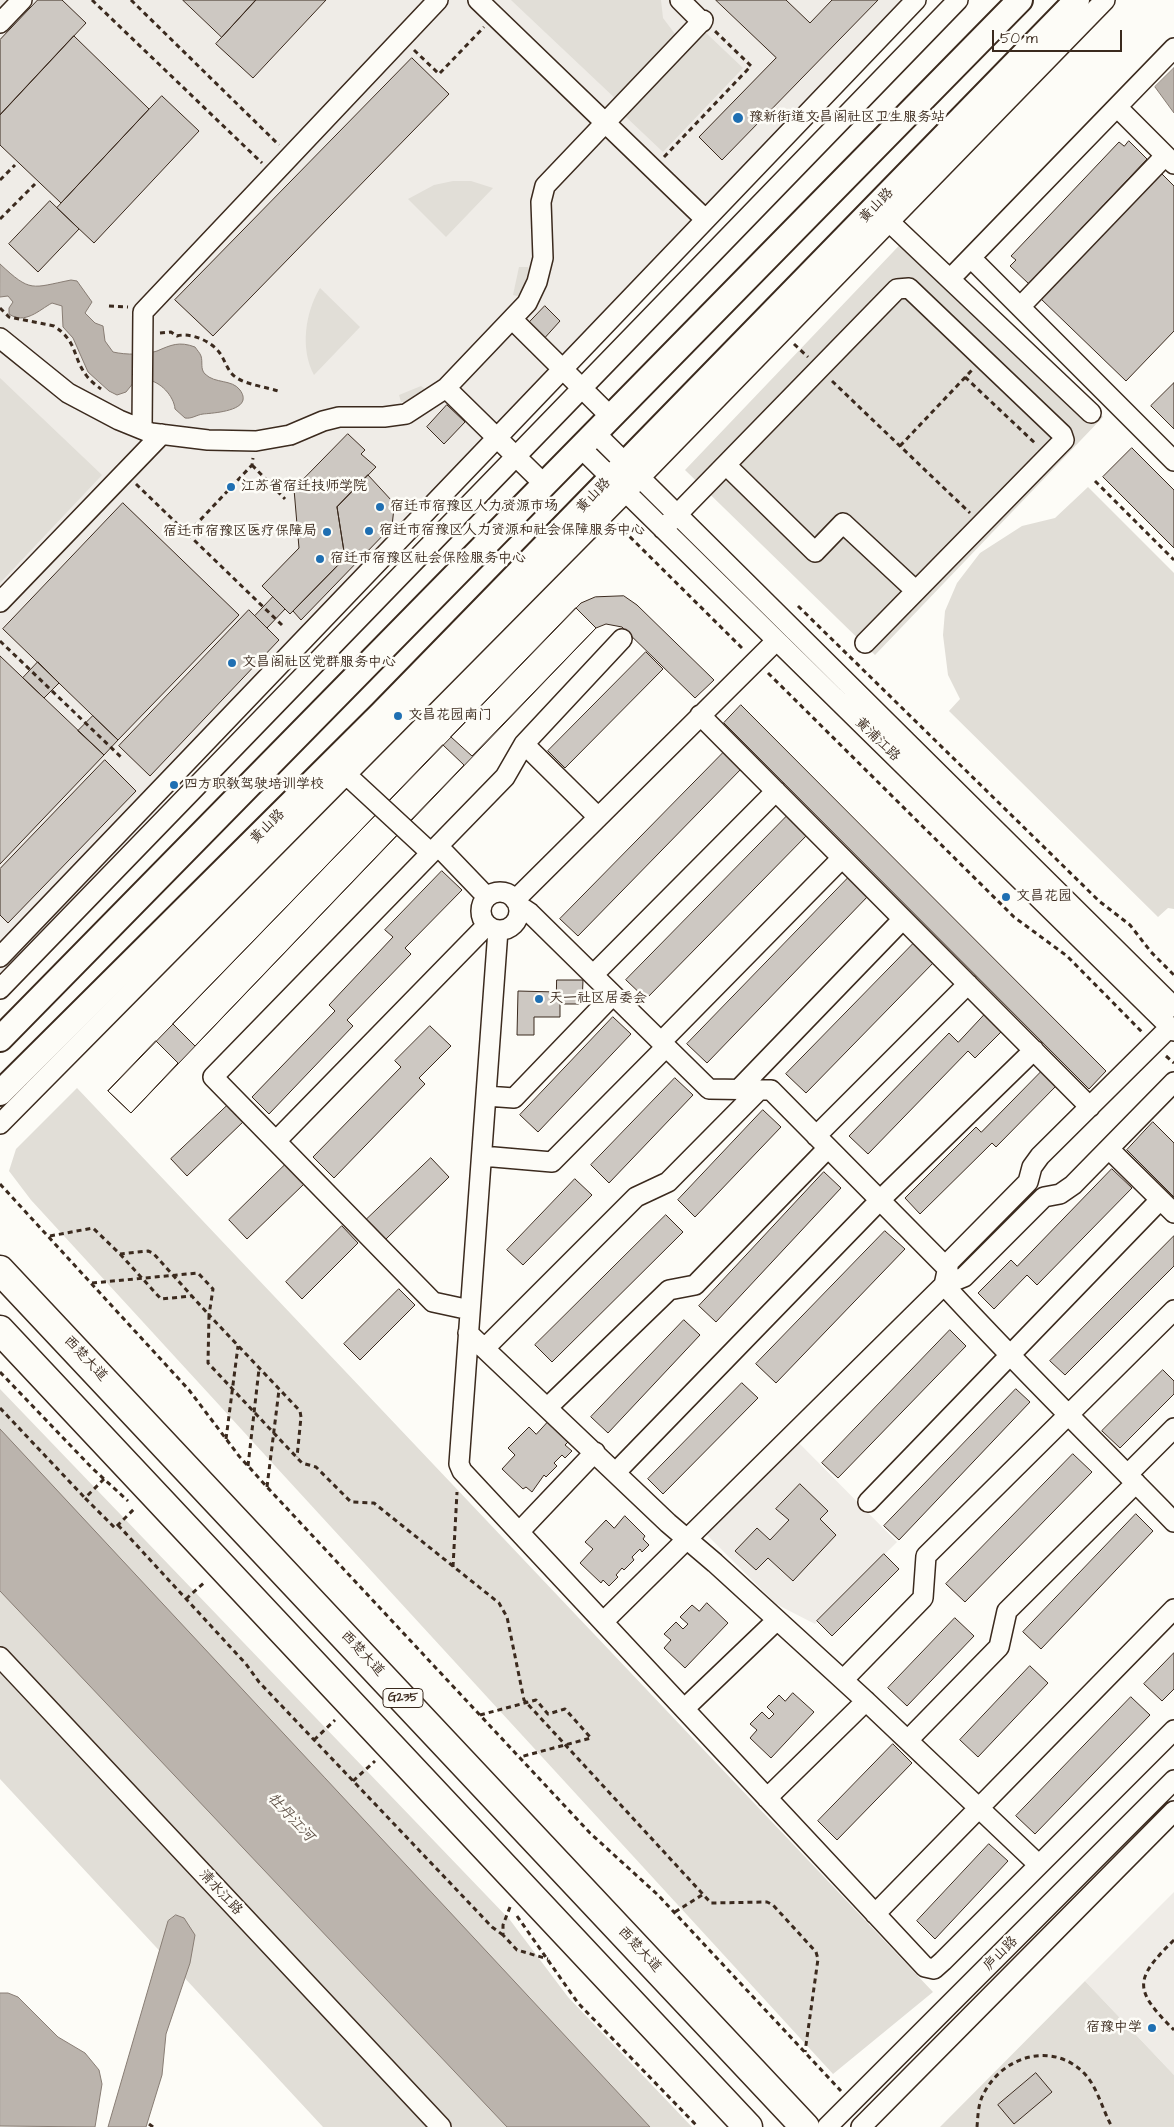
<!DOCTYPE html>
<meta charset="utf-8">
<style>
body{margin:0}
#map{position:relative;width:1174px;height:2127px;overflow:hidden;background:#fdfcf7;font-family:"Architects Daughter",sans-serif}
canvas{display:block}
.scale{position:absolute;left:992px;top:30px;width:130px;height:22px;box-sizing:border-box;border:2px solid #3b2a1e;border-top:0;padding-left:6px;font-size:15px;line-height:18px;white-space:nowrap;color:#3b2a1e;-webkit-text-stroke:4px #fdfcf7;paint-order:stroke}
</style>
<div id="map">
<canvas width="1174" height="2127"></canvas>
<div class="scale">50 m</div>
</div>
<script>
const c = document.querySelector('canvas').getContext('2d');
c.lineJoin = 'round';
function fill(path, color) { c.fillStyle = color; c.fill(path, 'evenodd'); }
function trace(path, color, width, dash) { c.strokeStyle = color; c.lineWidth = width; c.lineCap = dash ? 'butt' : 'round'; c.setLineDash(dash || []); c.stroke(path); }
function label(font, color, halo, rows, align = 'center') {
  c.font = font + ' "Architects Daughter","LXGW WenKai TC",sans-serif'; c.lineWidth = 5; c.setLineDash([]); c.textBaseline = 'middle'; c.strokeStyle = halo; c.fillStyle = color; for (const [text, x, y, turn = 0] of rows) {
    c.save(); c.translate(x, y); c.rotate((+turn || 0) * Math.PI / 180); c.textAlign = isNaN(turn) ? turn : align; if (halo) c.strokeText(text, 0, 0); c.fillText(text, 0, 0); c.restore();
  }
}
const built = new Path2D(`
 M0,0h925l-925,975z
 M797,1441l100,101 -82,82 -39,-20 -71,-71z
 M1174,1892v183l-89,-94z`);
const green = new Path2D(`
 M511,0h150l2,18 15,20 -60,63z
 M705,32l38,36 -80,84 -38,-36z
 M453,181h18l22,7 -47,49 -38,-38 26,-14z
 M913,231l190,186 -228,238 -190,-185z
 M519,267h9l1,2 -7,23 -5,4 -4,-1z
 M320,288l40,39 -46,48c-14,-26 -9,-62 6,-87z
 M0,378l102,97 -102,108z
 M421,386l4,3c-5,7 -15,14 -24,13l-2,-7z
 M1088,487l86,86v336l-6,-1 -10,9 -209,-206 11,-12 -12,-24 -5,-40 2,-24 12,-28 23,-30 42,-27 33,-8z
 M77,1088l856,904 -100,82 -802,-874 -22,-29 7,-22z
 M0,1389l510,531 58,77 124,130h-369l-323,-348z
 M1085,1981l89,94v52h-234z`);
const water = new Path2D(`
 M1174,68v45l-19,-26z
 M0,264c31,29 31,24 71,16l6,1 15,21 -7,11 10,10 8,3 2,15 8,11c13,3 32,3 44,-1 14,-6 22,-10 38,-4 2,3 5,6 6,9 2,6 -1,13 4,18 10,10 27,5 35,16 15,21 -27,23 -37,24 -7,1 -11,5 -18,4l-10,-9c-1,-13 -15,-28 -28,-29 -4,0 -9,2 -13,2l-8,10 -9,3 -8,-4 -21,-19 -15,-34 -10,-11 -1,-21 -10,-3c-13,7 -27,22 -43,11v-6l4,-6 -5,-6 -8,1z
 M0,1429l650,698h-143l-507,-536z
 M176,1915l8,3 11,17 -5,28 -24,71 -4,41 -16,52h-38l60,-206z
 M0,1993h8l10,4 40,40 27,16 14,17 3,14 -7,43 -95,-1z`);
const building = new Path2D(`
 M38,0h24l24,23 -86,92v-75z
 M183,0h73l-34,37z
 M256,0h70l-73,78 -37,-34z
 M716,0h70l24,23 22,-23h46l-156,160 -23,-23 77,-79z
 M74,36l75,73 -88,94 -61,-58v-30z
 M412,58l37,36 -236,242 -38,-36z
 M162,96l37,35 -105,112 -37,-35z
 M1129,141l18,18 -118,125 -19,-18 6,-6 -5,-4 108,-114 5,4z
 M1161,173l13,13v145l-48,50 -86,-83z
 M50,201l29,28 -41,43 -29,-28z
 M545,306l15,15 -19,21 -16,-15z
 M1174,383v46l-23,-23z
 M447,405l18,17 -21,22 -17,-17z
 M348,434l17,16 -4,4 15,13 -39,40 8,51 -55,56 -28,-28 37,-38 -5,-59z
 M1132,448l42,42v58l-71,-71z
 M368,475l24,26 2,7 -2,18 -91,94 -8,-9 52,-53 -8,-51z
 M123,503l116,112 -121,125 -115,-111z
 M624,596l13,9 77,75 -19,18 -73,-71 -16,-3 -10,4 -465,485 -23,-22 473,-488 14,-6z
 M273,597l12,12 -18,19 -12,-12z
 M576,608l20,20 -124,128 -21,-19z
 M249,610l30,30 -129,136 -31,-30z
 M646,652l17,17 -98,99 -17,-17z
 M0,656l104,99 -104,109z
 M38,662l21,21 -15,15 -21,-20z
 M741,705l365,366 -17,18 -365,-366z
 M93,716l25,24 -14,15 -26,-24z
 M443,745l21,20 -55,57 -21,-20z
 M725,751l17,17 -164,168 -18,-17z
 M105,760l31,31 -128,132 -8,-8v-46z
 M377,814l21,20 -203,212 -22,-22z
 M789,814l20,19 -163,166 -20,-19z
 M442,871l20,19 -57,58 6,6 -64,66 6,6 -84,88 -17,-17 83,-86 -6,-6 64,-68 -8,-7z
 M851,875l19,19 -163,169 -20,-19z
 M916,941l20,19 -130,133 -20,-19z
 M557,980h26l-1,24h-22v13h-26v18h-17l1,-44 38,1z
 M988,1011l17,17 -30,30 -7,-7 -100,103 -19,-18 100,-103 9,9z
 M613,1017l18,17 -93,98 -18,-17z
 M430,1026l21,20 -32,32 6,6 -91,94 -21,-21 88,-90 -6,-6z
 M156,1041l22,22 -47,50 -23,-22z
 M1043,1070l14,15 -61,62 -4,-4 -72,71 -15,-16 71,-71 5,5z
 M675,1078l18,17 -84,88 -18,-18z
 M229,1104l16,16 -58,56 -16,-17z
 M763,1110l18,17 -86,90 -17,-17z
 M1153,1122l21,21v54l-47,-47z
 M431,1158l18,19 -64,63 -19,-20z
 M285,1165l19,19 -57,55 -18,-19z
 M1112,1169l20,19 -95,97 -10,-10 -33,34 -16,-16 33,-33 6,6z
 M824,1172l17,16 -125,134 -17,-16z
 M575,1179l17,16 -69,70 -16,-15z
 M666,1215l17,17 -131,130 -17,-17z
 M342,1226l16,17 -56,56 -16,-17z
 M885,1231l20,18 -129,134 -20,-19z
 M1174,1236v30l-109,109 -15,-14z
 M399,1289l16,16 -55,55 -16,-16z
 M684,1320l16,15 -92,98 -17,-16z
 M950,1330l16,16 -128,132 -16,-15z
 M1163,1370l11,11v13l-54,54 -18,-17z
 M742,1383l16,15 -95,96 -15,-15z
 M1016,1389l14,13 -131,138 -15,-14z
 M548,1422l20,20 -3,3 7,6 -7,7 -3,-3 -8,8 3,3 -11,11 -2,-2 -12,17 -6,-5 -3,2 -21,-20 13,-14 -7,-7 21,-21 7,7z
 M1073,1454l19,18 -127,130 -19,-18z
 M800,1484l28,27 -8,8 16,16 -43,46 -25,-23 -12,12 -21,-19 22,-23 13,12 19,-20 -13,-11z
 M1136,1514l17,17 -112,118 -18,-17z
 M625,1516l20,20 -2,3 6,6 -7,7 -2,-3 -8,8 2,3 -10,10 -2,-2 -6,7 2,2 -9,9 -6,-6 -2,3 -21,-20 13,-14 -8,-7 21,-22 8,8z
 M884,1554l15,15 -67,67 -15,-15z
 M707,1603l21,20 -43,45 -21,-20 7,-8 -7,-6 12,-12 7,7 5,-5 -8,-7 12,-12 7,6z
 M955,1618l19,18 -67,70 -19,-18z
 M1174,1653v36l-12,12 -18,-17z
 M1030,1666l18,17 -70,74 -18,-17z
 M793,1693l21,19 -43,46 -21,-20 7,-8 -7,-6 12,-12 7,7 5,-5 -7,-7 12,-12 6,6z
 M1131,1697l19,18 -115,119 -19,-18z
 M893,1744l19,19 -75,77 -19,-19z
 M989,1844l19,17 -73,78 -18,-18z
 M1036,2073l16,19 -38,32 -16,-19z`);
const path = new Path2D(`
 M92,0l170,163
 M131,0l148,145
 M414,50l25,24 45,-47
 M664,157l87,-91 -36,-35
 M0,180l15,-15
 M0,219l35,-35
 M109,306l19,1
 M0,308l9,9 45,9c24,16 18,30 32,49 4,6 10,10 15,14
 M160,333l11,-1 6,4c13,-4 34,5 42,16 7,9 8,20 18,26 11,7 29,9 41,13
 M794,344l14,13
 M965,377l72,68
 M832,381l138,132
 M900,446l72,-76
 M252,465l33,34
 M1095,481l79,79
 M136,484l147,142
 M617,524l127,126
 M188,533l64,-68 1,-7
 M798,606l301,295 31,24 21,27 23,23
 M0,641l123,118
 M768,673l246,244 53,39 75,76
 M1166,1056l8,7
 M0,1184l189,206 50,66 28,31 323,346 68,62 183,196
 M50,1236l43,-8 27,26 28,-3 5,2 56,62 -1,48 94,100 14,4 35,35 23,1 125,100 8,14 17,83 187,203 56,-1 6,3 43,47 2,7 -13,93
 M120,1254l41,45 30,-3
 M92,1283l106,-10 15,16 -4,26 91,96 1,6 -4,40
 M0,1372l92,96 36,33
 M0,1408l85,90
 M226,1439l12,-93
 M248,1466l11,-97
 M104,1479l-19,19 30,30 20,-20
 M267,1487l12,-97
 M118,1525l128,139 13,18 233,245 11,8
 M453,1567l4,-75
 M186,1599l20,-18
 M480,1715l56,-15 12,14 17,-5 26,29 -71,19
 M314,1740l21,-20
 M353,1781l22,-20
 M510,1907l-7,18v10l14,15 31,9
 M675,1912l27,-17
 M517,1916l61,87 120,124
 M1174,1940c-41,40 -40,50 0,90
 M149,2124l4,3
 M977,2127c1,-11 1,-24 7,-34 19,-37 68,-52 100,-20 14,15 18,36 28,54`);
const minor = new Path2D(`
 M478,0l227,219
 M680,0l22,22
 M0,23l22,-23
 M1117,107l57,57
 M881,214l210,199
 M971,258l203,203
 M950,279l224,-231
 M1020,307l145,-151
 M513,320l99,98
 M0,338l68,55 51,27 32,13 57,7 48,1 34,-6 33,-14 16,-4h45l22,-3 40,-26 81,-85 10,-21 6,-24 -2,-56 4,-16 158,-166
 M446,388l99,97
 M142,429l1,-117 295,-312
 M596,434l578,573
 M582,449l592,582
 M726,465l89,87 28,-29 73,68
 M663,529l234,-240 12,-1 153,146 2,6 -199,203
 M0,602l162,-168
 M700,715l390,392
 M524,744l74,73
 M338,767l93,86
 M438,846l49,51
 M481 911a19 19 0 1 1 38 0a19 19 0 1 1-38 0Z
 M515,900l261,-259
 M518,905l12,8 179,176 62,1 177,179
 M498,930l-39,534 3,7 463,496 9,2 9,-8 231,-231
 M0,957l916,-957
 M593,975l183,-184
 M0,989l958,-989
 M1170,1027l-130,129 -8,11 -4,15 -79,80 -5,23 20,-8 80,-80 16,-3 13,-9 101,-103
 M661,1042l181,-184
 M738,1090l165,-171
 M486,1096l28,2 99,-103
 M0,1124l625,-631 480,-493
 M816,1136l152,-152
 M276,1141l211,-216
 M1109,1149l65,64
 M482,1156l70,6 114,-115
 M470,1310l-37,-8 -220,-225 292,-300 19,-33 98,-105
 M468,1333l200,190 47,40 151,138 173,164
 M485,1348l151,-151 32,-15 91,-92
 M548,1407l121,-117 26,-5 133,-137
 M616,1472l264,-272 154,-150
 M1128,1474l46,-46
 M868,1502l292,-302
 M519,1532l76,-80
 M603,1622l341,-337c74,81 153,158 230,237
 M0,1657l441,470
 M843,1680l80,-82 3,-42 248,-246
 M684,1709l93,-89
 M908,1740l91,-93 8,-36 129,-128
 M767,1798l99,-97
 M875,1914l299,-305
 M827,2127l347,-347
 M861,2127l313,-316`);
const major = new Path2D(`
 M0,1039l1020,-1039
 M0,1093l381,-379 696,-714`);
const highway = new Path2D(`
 M0,1270l805,857
 M0,1330l748,797`);
const markers = [
 [738,118,6,"#1f6fb2"],
 [231,487,5,"#1f6fb2"],
 [380,507,5,"#1f6fb2"],
 [369,531,5,"#1f6fb2"],
 [327,532,5,"#1f6fb2"],
 [320,559,5,"#1f6fb2"],
 [232,663,5,"#1f6fb2"],
 [398,716,5,"#1f6fb2"],
 [174,785,5,"#1f6fb2"],
 [1006,897,5,"#1f6fb2"],
 [539,999,5,"#1f6fb2"],
 [1152,2028,5,"#1f6fb2"]
];
const shields = [
 [403,1698,40]
];
const shieldNames = [
 ["G235",403,1698]
];
const poiNames = [
 ["豫新街道文昌阁社区卫生服务站",749,118],
 ["江苏省宿迁技师学院",241,487],
 ["宿迁市宿豫区人力资源市场",390,507],
 ["宿迁市宿豫区人力资源和社会保障服务中心",379,531],
 ["宿迁市宿豫区医疗保障局",317,532,"right"],
 ["宿迁市宿豫区社会保险服务中心",330,559],
 ["文昌阁社区党群服务中心",242,663],
 ["文昌花园南门",408,716],
 ["四方职教驾驶培训学校",184,785],
 ["文昌花园",1016,897],
 ["天一社区居委会",549,999],
 ["宿豫中学",1142,2028,"right"]
];
const streetNames = [
 ["黄山路",877,206,-46],
 ["黄山路",594,496,-46],
 ["黄浦江路",877,740,44],
 ["黄山路",268,827,-45],
 ["西楚大道",85,1359,47],
 ["西楚大道",362,1654,47],
 ["清水江路",220,1893,47],
 ["西楚大道",639,1950,47],
 ["庐山路",1001,1954,-45]
];
const waterNames = [
 ["牡丹江河",290,1818,47]
];
fill(built, '#efece7');
fill(green, '#e1ded7');
fill(water, '#bbb4ad');
trace(water, '#887d74', 1);
fill(building, '#cdc8c2');
trace(building, '#3b2a1e', 1);
trace(minor, '#3b2a1e', 22);
trace(major, '#3b2a1e', 28);
trace(highway, '#3b2a1e', 31);
trace(path, '#3b2a1e', 3, [5, 4]);
trace(minor, '#fdfcf7', 19);
trace(major, '#fdfcf7', 24);
trace(highway, '#fdfcf7', 28);
for (const [x, y, r, color] of markers) { const dot = new Path2D(); dot.arc(x, y, r, 0, 2 * Math.PI); c.fillStyle = color; c.fill(dot); trace(dot, '#fdfcf7', 2); }
for (const [x, y, w] of shields) { const box = new Path2D(); box.roundRect(x - w / 2, y - 9.5, w, 19, 4); c.fillStyle = '#fdfcf7'; c.fill(box); trace(box, '#3b2a1e', 1); }
label('bold 12px', '#3b2a1e', null, shieldNames);
label('14px', '#3b2a1e', '#fdfcf7', poiNames, 'left');
label('14px', '#3b2a1e', '#fdfcf7', streetNames);
label('italic 15px', '#615349', '#fdfcf7', waterNames);
</script>
